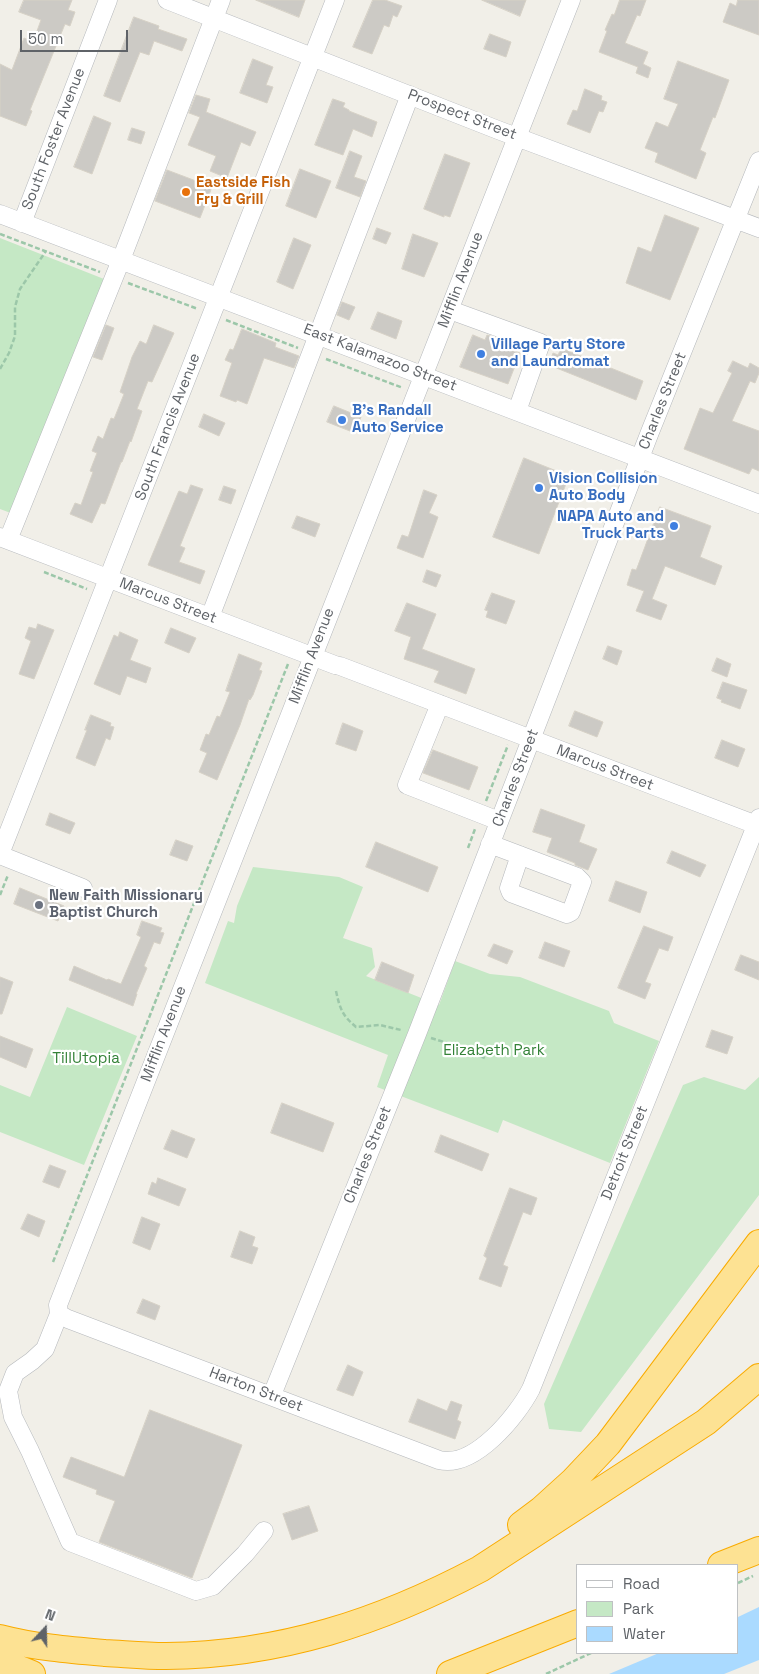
<!DOCTYPE html>
<style>
body{margin:0}
#map{position:relative;width:759px;height:1674px;overflow:hidden;background:#f1efe8;font-family:"Space Grotesk",sans-serif}
canvas{display:block}
.legend{position:absolute;left:576px;top:1564px;width:162px;height:90px;box-sizing:border-box;background:#fff;border:1px solid #bfc1c3;margin:0;padding:6px 9px;list-style:none;font-size:15px;color:#5f6368}
.legend li{display:flex;align-items:center;gap:10px;height:25px}
.legend b{width:25px;border:1px solid #bfc1c3}
.north{position:absolute;left:20px;top:1604px;width:50px;height:50px;-webkit-text-stroke:4px #fff;paint-order:stroke;rotate:21deg;font-size:14px;font-weight:700;line-height:20px;text-align:center;color:#5f6368}
.north::after{content:'';display:block;margin:auto;width:18px;height:22px;background:#5f6368;clip-path:polygon(50% 0,100% 100%,50% 72%,0 100%)}
.scale{position:absolute;left:20px;top:30px;width:108px;height:22px;box-sizing:border-box;border:2px solid #5f6368;border-top:0;padding-left:6px;font-size:15px;line-height:18px;white-space:nowrap;color:#5f6368;-webkit-text-stroke:4px #fff;paint-order:stroke}
</style>
<div id="map">
<canvas width="759" height="1674"></canvas>
<ul class="legend">
<li><b style="height:6px;background:#fff"></b>Road</li>
<li><b style="height:14px;background:#c5e8c5"></b>Park</li>
<li><b style="height:14px;background:#aadaff"></b>Water</li>
</ul>
<div class="north">N</div>
<div class="scale">50 m</div>
</div>
<script>
const c = document.querySelector('canvas').getContext('2d');
c.lineJoin = 'round';
function fill(path, color) { c.fillStyle = color; c.fill(path, 'evenodd'); }
function trace(path, color, width, dash) { c.strokeStyle = color; c.lineWidth = width; c.lineCap = dash ? 'butt' : 'round'; c.setLineDash(dash || []); c.stroke(path); }
function label(font, color, halo, rows, align = 'center') {
  c.font = font + ' "Space Grotesk",sans-serif'; c.lineWidth = 4.5; c.setLineDash([]); c.textBaseline = 'middle'; c.strokeStyle = halo; c.fillStyle = color; for (const [text, x, y, turn = 0] of rows) {
    c.save(); c.translate(x, y); c.rotate((+turn || 0) * Math.PI / 180); c.textAlign = isNaN(turn) ? turn : align; if (halo) c.strokeText(text, 0, 0); c.fillText(text, 0, 0); c.restore();
  }
}
const green = new Path2D(`
 M0,238l104,41 -88,236 -16,-6z
 M253,867l86,10 24,10 -20,51 29,10 3,19 -9,9 73,29 16,-44 35,13 30,3 89,34 5,12 45,18 -49,122 -107,-43 -5,13 -121,-46 11,-32 -183,-72 23,-62 6,2 3,-17z
 M67,1007l70,29 -53,129 -84,-33v-47l30,12z
 M704,1077l41,13 14,-13v118l-178,237 -32,-3 -5,-25 139,-319z`);
const water = new Path2D(`
 M759,1607v53l-35,14h-115l50,-21h79v-36z`);
const building = new Path2D(`
 M24,0h48l-4,10 7,2 -5,14 -5,-2 -35,86 2,1 -6,15 -26,-10v-52l12,6 12,-32 9,4 8,-22 -22,-8z
 M256,0h49l-6,17z
 M373,0h12l17,6 -5,11 -4,-2 -4,12 -5,-2 -12,29 -19,-7z
 M482,0h44l-6,16z
 M620,0h26l-6,16 -3,-1 -12,28 23,9 -5,12 8,4 -3,10 -12,-5 2,-6 -39,-15 8,-21 -2,-1 7,-16 2,1z
 M738,0h21v35l-36,-13 7,-19 6,3z
 M134,17l25,9 -1,3 29,10 -5,12 -28,-10 -5,14 -9,-3 -20,50 -16,-6z
 M490,34l21,8 -5,15 -22,-8z
 M253,59l20,8 -7,18 7,2 -6,16 -27,-10z
 M678,61l51,19 -14,38 -2,-1 -13,33 6,3 -10,26 -41,-17 3,-9 -13,-5 11,-26 12,5 10,-23 -14,-5z
 M585,89l17,7 -1,4 6,2 -4,10 -4,-1 -9,22 -23,-9 6,-14 4,1z
 M196,95l14,4 -4,13 50,20 -6,14 -9,-4 -14,36 -17,-7 6,-15 -28,-11 12,-28 -11,-4z
 M333,99l12,4 -2,4 6,3v1l28,11 -5,15 -19,-8 -10,26 -28,-10z
 M94,116l17,7 -19,51 -18,-7z
 M132,128l13,4 -4,12 -13,-4z
 M350,151l12,5 -8,21 12,4 -6,16 -24,-9z
 M445,154l25,9 -20,54 -6,-2v2l-20,-8z
 M300,169l31,12 -15,37 -30,-12z
 M167,170l45,17 -12,31 -45,-17z
 M665,215l34,13 -29,72 -44,-17 12,-36 13,5z
 M377,228l14,5 -5,11 -13,-5z
 M413,234l25,9 -14,34 -22,-8z
 M294,238l17,7 -18,44 -16,-7z
 M342,302l13,5 -6,13 -12,-5z
 M378,312l24,9 -6,18 -25,-10z
 M106,325l8,3 -12,32 -9,-3z
 M154,325l20,8 -22,49 -4,-1 -11,28 5,2 -11,31 -1,-1 -8,21h-1l-16,42 -4,-1 -9,20 -22,-9 5,-11 6,2 12,-33 -3,-1 7,-18 -5,-2 6,-15 5,3 8,-21 3,1 10,-25 -4,-2 12,-35 8,-16 6,3z
 M242,329l34,14 -1,4 24,9 -5,12 -30,-10 -17,46 -10,-4 -1,2 -16,-6 12,-33 -7,-3 5,-11 3,1z
 M473,335l12,5 2,-5 21,7 -2,7 14,4 -12,31 -48,-17z
 M561,348l82,33 -7,19 -87,-35 4,-12 5,2z
 M733,361l15,7 2,-5 9,5v5l-4,10 -5,-2 -18,40 27,10v40l-7,-3 -3,6 -65,-25 16,-41 13,5 19,-40 -4,-2z
 M334,406l27,11 -6,16 -28,-11z
 M204,414l21,9 -6,13 -20,-9z
 M524,458l45,18 -30,78 -46,-17z
 M191,485l12,4 -23,57 5,2 -6,14 26,9 -5,13 -52,-19 30,-72 1,-2 8,3z
 M224,486l12,4 -5,14 -12,-4z
 M424,490l13,5 -8,18 9,4 -15,41 -26,-10 5,-13 6,2z
 M660,507l51,19 -11,31 22,9 -7,19 -50,-19 -13,33 15,6 -6,15 -25,-9 8,-20 -17,-6 5,-16 4,1z
 M297,516l23,8 -5,13 -23,-9z
 M427,570l14,5 -5,12 -13,-5z
 M492,593l23,8 -9,23 -20,-7 2,-6 -3,-1z
 M407,603l29,11 -14,35 53,20 -9,25 -32,-12 5,-11 -35,-12 7,-22 -16,-6z
 M38,624l16,6 -20,49 -15,-5 12,-33 -6,-3 4,-11 7,2z
 M171,628l25,10 -7,15 -24,-10z
 M120,632l18,8 -8,20 21,8 -5,15 -19,-7 -7,19 -26,-11 20,-49 4,2z
 M608,646l14,5 -5,14 -14,-6z
 M239,654l23,9 -3,7 3,1 -9,24 -3,5 -1,-1 -9,26 -23,55 -18,-8 8,-19 -7,-3 6,-16 3,1 8,-19 3,1 10,-25 -4,-1z
 M717,658l14,6 -4,13 -15,-6z
 M723,682l24,8 -7,19 -19,-7 1,-2 -5,-2z
 M575,711l28,11 -6,15 -28,-11z
 M91,715l20,8 -1,3 4,1 -4,13 -4,-2 -11,28 -19,-8 11,-28h-2z
 M343,723l20,8 -7,20 -20,-7z
 M722,740l23,9 -7,18 -23,-9z
 M433,750l45,17 -9,23 -46,-17z
 M541,809l44,16 -6,17 18,7 -9,21 -13,-5v-2l-28,-11 5,-14 -19,-6z
 M50,813l25,10 -5,11 -24,-9z
 M176,840l17,6 -6,15 -17,-6z
 M376,842l62,25 -10,25 -62,-25z
 M672,851l34,14 -6,12 -33,-14z
 M616,881l31,11 -7,21 -31,-12z
 M20,888l44,18 -6,15 -44,-17z
 M142,921l20,7 -2,4 4,1 -4,11 -6,-2 -10,24 3,2 -11,26h1l-4,12 -64,-26 5,-14 33,14 1,-1 13,5 20,-47 -4,-2z
 M644,926l29,11 -5,14 -9,-3 -14,34 6,2 -6,15 -27,-11z
 M545,942l25,9 -6,16 -25,-9z
 M494,944l19,7 -6,13 -19,-8z
 M741,955l18,7v18l-24,-10z
 M382,962l32,13 -6,18 -33,-13z
 M0,977l13,5 -11,32h-2z
 M712,1030l21,7 -6,17 -21,-7z
 M0,1036l33,13 -7,19 -26,-11z
 M282,1103l52,20 -11,29 -52,-19z
 M172,1130l23,9 -8,19 -23,-9z
 M441,1135l48,19 -7,17 -47,-19z
 M50,1165l16,6 -7,17 -16,-6z
 M158,1178l28,11 -7,17 -31,-12 4,-12 4,2z
 M510,1188l27,10 -6,17 -8,-3 -20,53 5,2 -7,20 -22,-8 8,-21 -3,-2z
 M28,1214l17,7 -6,16 -18,-8z
 M142,1217l18,7 -10,26 -17,-7z
 M240,1231l15,6 -3,9 6,2 -6,16 -21,-7z
 M143,1299l17,7 -5,14 -18,-7z
 M348,1365l15,7 -10,24 -16,-6z
 M418,1399l29,12 4,-10 11,4 -5,15 4,2 -6,17 -46,-17z
 M150,1410l92,35 -50,133 -93,-36 16,-41 -19,-7 1,-4 -34,-13 8,-20 53,20z
 M309,1506l9,25 -26,9 -9,-26z`);
const path = new Path2D(`
 M0,234l100,38
 M128,283l70,26
 M226,320l72,28
 M326,359l77,29
 M0,369l9,-16 6,-17v-29l5,-18 26,-38
 M44,572l43,17
 M486,801l22,-56
 M468,848l7,-19
 M0,895l8,-20
 M336,991c4,18 6,24 20,36l24,-2 21,5
 M431,1038l26,8 30,13
 M53,1262l235,-598
 M738,1583l15,-7
 M546,1674l45,-21`);
const minor = new Path2D(`
 M167,0l331,130 261,98
 M0,214l759,290
 M22,223l86,-223
 M450,310l91,33 -24,68
 M0,537l335,128
 M8,540l113,-280 100,-260
 M210,617l200,-522
 M340,666l419,160
 M440,704l-33,81 92,36
 M490,844l87,33 5,5 -11,30 -4,2 -56,-21 -2,-5 11,-33
 M0,854l335,-854
 M0,855l83,33
 M59,1314l-1,-9 513,-1305
 M59,1314l9,5 371,141c35,9 78,-44 92,-71l228,-571
 M59,1314l-14,35 -13,12 -17,12 -7,18 5,26 17,34 40,91 126,49 17,-5 32,-32 19,-23
 M272,1395l145,-361 233,-602 109,-271`);
const highway = new Path2D(`
 M521,1525l20,-15 32,-29 35,-37 151,-201
 M721,1565l38,-15
 M0,1638c34,9 70,12 105,15 20,1 40,3 61,3 114,-1 214,-34 314,-87l226,-147 53,-45
 M0,1661l32,13
 M450,1674l128,-51`);
const markers = [
 [186,192,5,"#e8710a"],
 [481,354,5,"#3f7fe0"],
 [342,420,5,"#3f7fe0"],
 [539,488,5,"#3f7fe0"],
 [674,526,5,"#3f7fe0"],
 [39,905,5,"#6b7280"]
];
const streetNames = [
 ["Prospect Street",462,115,21],
 ["South Foster Avenue",54,139,-69],
 ["Mifflin Avenue",461,280,-69],
 ["East Kalamazoo Street",380,358,21],
 ["Charles Street",663,401,-68],
 ["South Francis Avenue",168,427,-69],
 ["Marcus Street",168,601,21],
 ["Mifflin Avenue",312,656,-69],
 ["Marcus Street",605,768,21],
 ["Charles Street",516,778,-69],
 ["Mifflin Avenue",164,1034,-69],
 ["Detroit Street",625,1153,-68],
 ["Charles Street",368,1155,-68],
 ["Harton Street",256,1390,21]
];
const foodNames = [
 ["Eastside Fish",196,183],
 ["Fry & Grill",196,200]
];
const shopNames = [
 ["Village Party Store",491,345],
 ["and Laundromat",491,362],
 ["B's Randall",352,411],
 ["Auto Service",352,428],
 ["Vision Collision",549,479],
 ["Auto Body",549,496],
 ["NAPA Auto and",664,517,"right"],
 ["Truck Parts",664,534,"right"]
];
const worshipNames = [
 ["New Faith Missionary",49,896],
 ["Baptist Church",49,913]
];
const parkNames = [
 ["Elizabeth Park",494,1051],
 ["TillUtopia",86,1059]
];
fill(green, '#c5e8c5');
fill(water, '#aadaff');
fill(building, '#cccac5');
trace(building, '#d6d1c6', 1);
trace(minor, '#b5b8bc', 19);
trace(highway, '#f9ab00', 28);
trace(path, '#9cc7a9', 2.5, [5, 2.5]);
trace(minor, '#fff', 18);
trace(highway, '#fde293', 26);
for (const [x, y, r, color] of markers) { const dot = new Path2D(); dot.arc(x, y, r, 0, 2 * Math.PI); c.fillStyle = color; c.fill(dot); trace(dot, '#fff', 2); }
label('15px', '#5f6368', '#fff', streetNames);
label('bold 15px', '#c56008', '#fff', foodNames, 'left');
label('bold 15px', '#366cbe', '#fff', shopNames, 'left');
label('bold 15px', '#5b616d', '#fff', worshipNames, 'left');
label('15px', '#348238', '#fff', parkNames);
</script>
